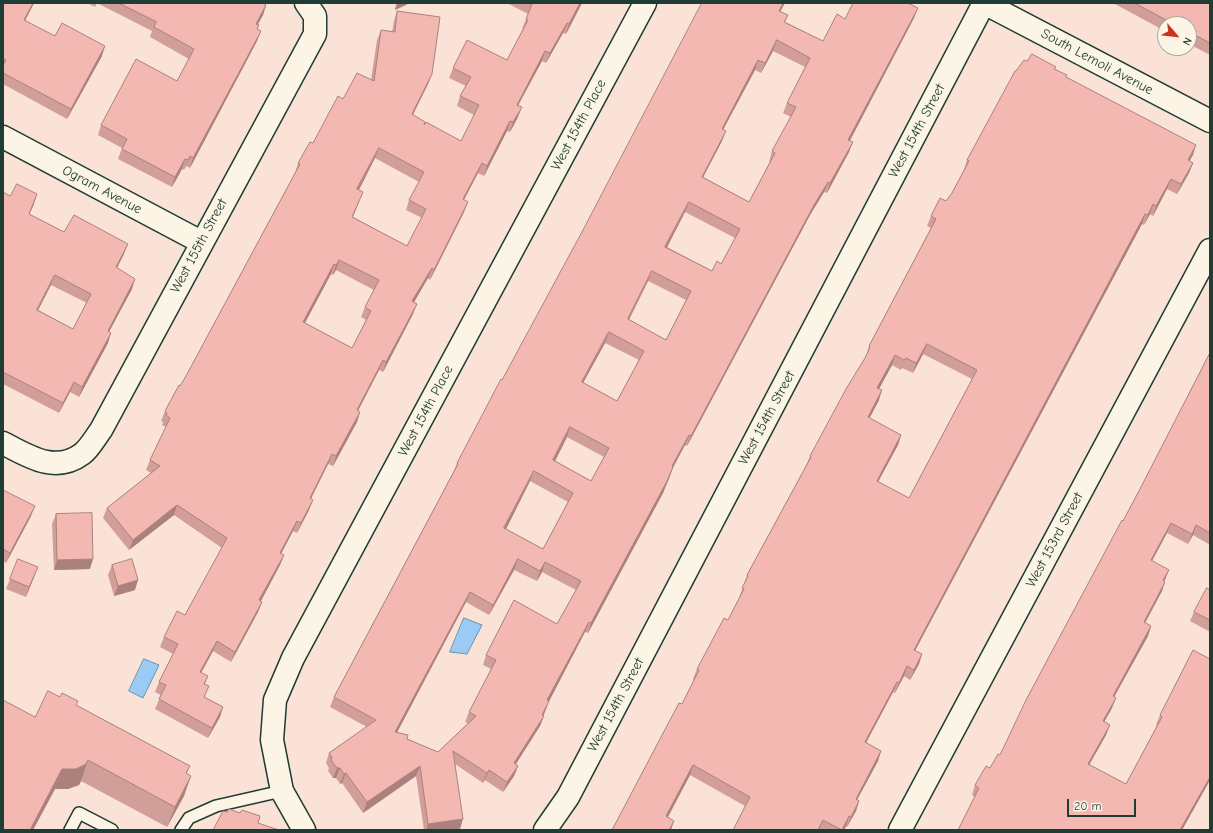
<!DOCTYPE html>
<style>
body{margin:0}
#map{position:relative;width:1213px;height:833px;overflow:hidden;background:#fae3d6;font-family:"Comic Neue",sans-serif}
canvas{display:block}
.frame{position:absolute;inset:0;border:4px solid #1f3d34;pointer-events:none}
.north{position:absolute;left:1157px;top:16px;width:40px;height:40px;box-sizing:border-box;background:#fcf5e5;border:1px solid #a4ab9e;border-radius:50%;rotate:118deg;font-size:11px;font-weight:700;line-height:16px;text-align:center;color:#1f3d34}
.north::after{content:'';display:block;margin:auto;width:14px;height:18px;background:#c8321e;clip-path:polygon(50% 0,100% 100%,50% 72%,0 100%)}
.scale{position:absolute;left:1067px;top:799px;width:69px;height:18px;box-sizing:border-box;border:2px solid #1f3d34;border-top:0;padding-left:5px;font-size:12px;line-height:14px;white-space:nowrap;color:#1f3d34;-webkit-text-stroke:3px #fcf5e5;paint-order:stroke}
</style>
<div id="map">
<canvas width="1213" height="833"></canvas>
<div class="frame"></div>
<div class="north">N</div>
<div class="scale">20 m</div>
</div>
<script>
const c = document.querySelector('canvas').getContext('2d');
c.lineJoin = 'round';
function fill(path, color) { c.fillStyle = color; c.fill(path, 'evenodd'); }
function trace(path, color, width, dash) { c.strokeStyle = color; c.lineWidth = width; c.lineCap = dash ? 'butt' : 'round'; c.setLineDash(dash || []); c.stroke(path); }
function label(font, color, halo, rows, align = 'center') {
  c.font = font + ' "Comic Neue",sans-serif'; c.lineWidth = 3; c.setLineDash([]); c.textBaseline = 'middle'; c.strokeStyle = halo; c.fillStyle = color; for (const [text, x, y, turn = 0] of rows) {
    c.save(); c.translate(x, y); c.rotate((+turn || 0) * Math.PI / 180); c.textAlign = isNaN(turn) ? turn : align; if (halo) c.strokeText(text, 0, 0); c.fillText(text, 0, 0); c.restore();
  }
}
const water = new Path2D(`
 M464,618l18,7 -15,29 -17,-2z
 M144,659l15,6 -16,33 -14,-7z`);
const lane = new Path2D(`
 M70,830l9,-17 33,17
 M181,830l8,-12 27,-12 66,-15`);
const street = new Path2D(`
 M984,3l226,118
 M3,137l198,105
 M3,443c25,13 52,31 79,11 7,-5 13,-16 19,-24l214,-396v-18l-9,-13
 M304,830l-22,-39 -10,-51 3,-40 18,-42 352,-655
 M545,830l23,-33 416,-794
 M900,830l310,-580`);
const wall = new Path2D(`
 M3,3h31l-9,18 30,15 47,20 -35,63 -64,-35z
 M87,3h175l4,2 -3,10 -5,9 1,1 -2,5v11l-10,19 -57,108 -4,-2 -2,4 -2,-1 -10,18 -54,-28 4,-11 -24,-13 3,-10 76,-44 12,-22 -39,-22 2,-6 -55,-28 -2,4z
 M396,3h14l-15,7z
 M507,3h75l-16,31 -3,-1 -17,30 -4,-2 -24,44v12l-8,15 -3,-1 -23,45 -6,-3 -14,27v12l-34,68 -2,-2 -14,24 -1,12 -30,58 -4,-2 -21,41 2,1 -3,10 -24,44 -5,-2 -17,35 -2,11 -12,23 -4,-2 -12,23 3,1 -4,10 -19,36 1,1 -4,10 -27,50 -18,-11 -12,22 7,3 -3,8v13l18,10 -3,10 -12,21 -53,-29 6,-14 -6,-3 4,-10 14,-28 -13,-7 4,-10 21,-22 37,-67 -48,-33 -45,35 -26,-32 4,-10 44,-35 -5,-3 4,-10 16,-33 -4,-2 1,-3 -2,-1 4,-10 21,-35 109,-203 3,-10 15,-20 30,-44 28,-19 6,-40 4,-10 11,2 2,-11 3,-10 35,63 -4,10 -15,31 11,10 37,16 13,-26 -17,-9 3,-10 6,-10 -17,-8 4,-10 54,-8 16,-31h-1l6,-15zM375,158l44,24 -10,18 -3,10 16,8 -15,28 -54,-29 6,-15v-12zM336,270l38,20 -9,17 -4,10 5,3 -14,28 -47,-25 26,-49 2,1z
 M1113,3h97v52l-21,-11v-20h-24v7z
 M780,12l8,3 -3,7 38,19 22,-22 69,-1 -64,122 -1,12 -22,41 -3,-1 -14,23 -123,231 -2,-1 -12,22 -3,10 -7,16 -75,140 -3,-1 -36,69 -9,25 -24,38 2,2 -4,10 -11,16 -18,-12 -2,3 -28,-19 5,65 -8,1h-28l-8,-54 -53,37 -21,-30 -2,1 -4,-6h-3l-5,-7 1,-3 -3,-5 3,-10 38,-26 -37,-20 4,-10 119,-224 4,-10 45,-83zM773,51l32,16 -18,36 -4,10 8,4 -19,34 -3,11h1l-21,40 -46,-25 19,-36 1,-11 32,-60 6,3zM685,212l50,26 -14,26 -9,7 -45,-24zM648,281l38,19 -20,40 -37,-20zM605,343l34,17 -22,41 -34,-18zM567,437l37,20 -13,24 -36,-20zM530,481l38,21 -25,47 -37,-20zM514,570l23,11 5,-9 34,18 -19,34 -71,31 -3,10 8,4 -22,43 -4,10 3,1 -30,29 -31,-13 -10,-7 69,-130 23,13z
 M1027,61l28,8 11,8 127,78 -4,6 4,2 -4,10 -12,21 -10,-5 -14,27 -3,-2 -6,11 -2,-1 -227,427 7,3 -3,10 -9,16 -6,-4 -9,17 -2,-1 -27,51 15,8 -3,10 -21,39 2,1 -3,10 -9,16 -1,-1 -2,4h-111l12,-24 -55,-31 -22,42 -56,13 70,-126 12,-24 -1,-1 4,-10 31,-49 11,-22 8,-23 59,-109 4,-10 56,-100 3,-10 62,-118 -4,-2 4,-10 15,-15 6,-8 12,-23 3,-10 49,-89zM923,354l49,25 -63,119 -31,-16 20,-37 3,-10 -32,-17 10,-18v-11l13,-24 9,5 1,-2 11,5z
 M3,192l7,4 24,8 -5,10 35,18 60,22 -7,14 15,21 -23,43 -1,11 -29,54 -9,-5 -11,21 -56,-29zM51,285l36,18 -14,26 -35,-19z
 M1210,353v192l-17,-10 -5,9 -21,-11 -15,28 12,20 -2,10 -17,32 6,3 -3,10 -34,61 -2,11 -8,14 2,13 -17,30 37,19 31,-58 -1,-1 4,-10 50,-56v121l-28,50 -207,-33 -3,-2 3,-10 15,-17 10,-13 140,-266z
 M3,490l28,26 -25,47 -3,-2z
 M56,514l34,55 -36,1 -2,-46z
 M112,565l23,25 -21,6 -6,-21z
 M34,577l-8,20 -20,-8 4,-10z
 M1210,590v42l-20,-11 4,-9z
 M76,705l114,61 -3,7 -3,23 -17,31 -86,-46 -2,4 -11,4h-13l-22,41h-30l32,-113z`);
const shadedWall = new Path2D(`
 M33,3h1l-14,27 4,-10z
 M398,3h12l-15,7z
 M580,3h2l-16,31 3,-10z
 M783,3h2l-10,18 4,-10z
 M266,5l-3,10 -10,18 3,-9z
 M918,8l-4,10 -69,132 3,-10z
 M567,23l-4,10 -17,30 4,-10z
 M261,31l-4,10 -10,19 -57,108 3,-10z
 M777,40l-4,11 -12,22 4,-10z
 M105,46l-3,10 -35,63 4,-10z
 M545,51l-3,10 -29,54 4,-10z
 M758,60l-3,10 -37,69 4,-10z
 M432,74l-4,10 -20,40 4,-10z
 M522,107l-4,10 -8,15 3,-10z
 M510,121l-3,10 -23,45 3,-10z
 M726,131l-4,10 -24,46 4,-10z
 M853,142l-4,10 -22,41 3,-10z
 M1196,145l-3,10 -9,15 4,-10z
 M379,148l-4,10 -21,41 3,-10z
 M190,156l-4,10 -2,4 4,-10z
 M185,159l-3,10 -10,18 3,-10z
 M482,163l-4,10 -19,36 4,-10z
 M1193,163l-4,10 -12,21 4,-10z
 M1171,179l-4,10 -14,27 3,-10z
 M828,182l-4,10 -14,23 -123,231 4,-10 123,-231z
 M363,192l-4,10 -11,25 4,-10z
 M37,194l-3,10 -9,20z
 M468,202l-4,10 -34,68 4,-10z
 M689,202l-4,10 -23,45 3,-10z
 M1153,204l-3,10 -6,11 4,-10z
 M1145,214l-3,10 -232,436 4,-10z
 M128,244l-4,10 -12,23 4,-10z
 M339,260l-3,10 -3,5 3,-10z
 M334,264l-3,10 -31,58 3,-10z
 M432,268l-4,10 -19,33 3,-10z
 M652,271l-4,10 -24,48 4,-10z
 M55,275l-4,10 -18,35 4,-10z
 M135,279l-3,10 -28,52 4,-10z
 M417,304l-4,10 -30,58 3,-10z
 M609,332l-4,11 -27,49 4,-10z
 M111,333l-3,10 -29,54 3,-10z
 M927,344l-4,10 -10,19 3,-10z
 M895,355l-3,10 -18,33 3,-10z
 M383,360l-4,10 -26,50 4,-10z
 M74,382l-4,10 -11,21 4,-10z
 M882,390l-3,10 -14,27 3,-10z
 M360,412l-3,10 -24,44 3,-10z
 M570,427l-3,10 -17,34 3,-11z
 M689,435l-4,10 -17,32 4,-11z
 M901,435l-3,10 -25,46 4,-10z
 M332,454l-4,10 -22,44 4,-10z
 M673,467l-10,26 -75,140 3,-10z
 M534,471l-4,10 -29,58 3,-11z
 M313,500l-4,10 -12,23 4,-10z
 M177,505l-3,10 -45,35 4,-10z
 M35,506l-4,10 -25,47 4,-10z
 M297,521l-4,10 -17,32 4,-10z
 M1171,523l-4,10 -20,37 4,-10z
 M1196,525l-3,10 -5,9 4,-10z
 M284,555l-4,10 -24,45 3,-10z
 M93,559l-3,10 -36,1 3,-10z
 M518,559l-4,11 -25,45 4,-10z
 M545,562l-3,10 -5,9 3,-10z
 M38,567l-12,30 3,-10z
 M1169,570l-4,10 -6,10 4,-10z
 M138,580l-3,10 -21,6 4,-10z
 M1165,582l-3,9 -22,41 4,-10z
 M470,592l-4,10 -74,140 3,-10z
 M262,602l-4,10 -27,50 4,-10z
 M589,622l-4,10 -41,79 3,-11z
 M1151,626l-3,10 -39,70 4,-10z
 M217,641l-4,10 -17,31 4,-10z
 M922,654l-3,10 -9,16 4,-10z
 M907,666l-3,10 -9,17 4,-10z
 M897,682l-4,10 -32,60 4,-10z
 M1116,698l-4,10 -13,23 4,-10z
 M549,701l-4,10 -5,11 4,-6 -4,10 -30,47 4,-10 28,-48z
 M223,707l-3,10 -12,21 4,-10z
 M1110,725l-4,10 -22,39 4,-10z
 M881,751l-3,10 -26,48 4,-10z
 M88,760l-7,21 -2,4 -11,4h-13l-22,41h-3l32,-61z
 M693,765l-3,10 -27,51 3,-10z
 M420,766l-4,10 -53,37 4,-11z
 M518,766l-4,10 -11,16 4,-10z
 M337,768h3l-4,10h-3z
 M489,770l-4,10 -2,3 4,-10z
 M346,773l-4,10 -2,1 4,-10z
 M191,776l-7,20 -17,31 8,-20z
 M1210,777v3l-28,50h-2z
 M859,801l-3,10 -9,16 4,-10z
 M849,816l-3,10 -2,4h-2z
 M463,819l-3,10 -8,1h-26l2,-6z
 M823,820l-4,10h-1z
 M674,821l-3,9h-2z`);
const building = new Path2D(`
 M3,3h30l-9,17 31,16 7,-13 43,23 -34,63 -68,-36v-8l3,-5 -3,-2z
 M119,3h143l4,2 -10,19 3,1 -2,4 4,2 -10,19 -58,108 -3,-2 -2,4 -3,-1 -10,18 -53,-28 5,-10 -26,-14 35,-66 41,22 17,-32 -40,-22 2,-5z
 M530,3h50l-11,21 -2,-1 -17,30 -5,-2 -28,54 5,2 -9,15 -3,-1 -23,45 -5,-3 -19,36 5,3 -34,68 -2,-2 -20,33 5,3 -31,58 -3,-2 -26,50 3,2 -24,44 -4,-2 -22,44 3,2 -12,23 -4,-2 -17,32 4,2 -25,45 3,2 -27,50 -18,-11 -17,31 8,4 -4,8 5,2 -5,11 19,10 -11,21 -53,-29 7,-14 -7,-3 19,-38 -14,-7 13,-26 8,4 42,-77 -50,-33 -44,35 -26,-32 53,-42 -10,-6 20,-42 -4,-3 1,-2 -2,-2 14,-26 1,1 6,-10 114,-212 -2,-1 12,-21 3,1 25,-47 5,3 14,-26 17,8 7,-51 14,2 2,-21 43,6 -8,57 -20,40 13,8 -1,3 2,-3 35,19 18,-36 -19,-9 11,-19 -18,-9 14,-28 40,20 21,-40 -2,-1 6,-15zM379,148l45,24 -15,28 17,9 -19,37 -55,-29 11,-25 -6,-3zM339,260l40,20 -14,27 6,4 -19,37 -49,-26 31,-58 2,1z
 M702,3h81l-4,8 9,4 -4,7 39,19 14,-27 8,5 8,-16h55l10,5 -70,132 5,2 -23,41 -2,-1 -14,23 -123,231 -2,-1 -17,31 1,1 -7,16 -75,140 -2,-1 -42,78 2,1 -7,14 2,1 -30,47 4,3 -11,16 -18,-12 -2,3 -34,-22 10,68 -35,5 -8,-58 -53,36 -21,-29 -2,1 -4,-6h-3l-6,-8 1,-3 -3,-4 47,-33 -42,-23 124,-233 -1,-1 44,-84 1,1 81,-150zM777,40l33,18 -23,45 9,4 -24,44 3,2 -26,49 -47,-25 24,-46 -4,-2 36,-69 7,3zM689,202l51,27 -19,35 -4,-3 -5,10 -47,-24zM652,271l39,20 -25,49 -38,-21zM609,332l35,19 -27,50 -35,-19zM570,427l39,21 -18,33 -38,-21zM534,471l39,22 -30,56 -39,-21zM518,559l22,12 5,-9 36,19 -24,43 -43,-24 -28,55 10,5 -27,52 7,4 -38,36 -31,-13 1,-4 -13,-3 75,-140 23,13z
 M1135,3h75v40l-21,-11v-8h-15z
 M1032,54l24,13 -2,2 13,6 -1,2 130,68 -8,15 5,3 -12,21 -10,-5 -15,27 -3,-2 -5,11 -3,-1 -231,436 8,4 -8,16 -7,-4 -8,17 -2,-1 -32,60 16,9 -25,48 3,2 -8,16 -2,-1 -7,14 -19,-10 -5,10h-85l17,-33 -57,-32 -27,51 8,5 -5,9h-57l67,-127 3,1 17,-34 -2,-1 27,-51 4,2 16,-31 -2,-1 6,-12 -1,-1 64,-118 -1,-1 36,-67 19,-31 5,-11 -1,-1 67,-127 -5,-3 9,-18 6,3 6,-8 17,-32 -2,-1 48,-89h1l8,-11 3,1zM927,344l50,26 -68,128 -32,-17 24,-46 -33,-18 14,-27 -5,-2 18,-33 9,5 2,-2 10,5z
 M17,184l20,10 -8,20 35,18 10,-17 54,29 -12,23 19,12 -27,52 3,2 -29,54 -8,-5 -11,21 -60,-31v-180l7,4zM55,275l36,19 -18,35 -36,-19z
 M1210,353v180l-14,-8 -4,9 -21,-11 -20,37 18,10 -6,10 2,2 -21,40 7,4 -38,70 3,2 -13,23 7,4 -22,39 38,20 36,-67 -2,-2 33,-65 17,9v118l-30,53h-222l21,-42 -4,-3 11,-19 4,2 8,-14 2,1 26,-55 96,-180 1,1 17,-32z
 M3,490l32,16 -25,47 -7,-4z
 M92,513l1,46 -36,1 -1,-46z
 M18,559l20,8 -9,20 -19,-8z
 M132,559l6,21 -20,6 -6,-21z
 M1207,588l3,2v30l-16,-8z
 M48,691l12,6 2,-4 16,8 -2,4 114,61 -4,7 5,3 -16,31 -87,-47 -2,4 -10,5h-14l-32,61h-27v-130l32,17z
 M229,809l11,4 2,-3 18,6 -2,7 21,7h-66l10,-19 4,1z`);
const streetNames = [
 ["South Lemoli Avenue",1097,62,28],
 ["West 154th Place",579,125,-62],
 ["West 154th Street",917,131,-62],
 ["Ogram Avenue",102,190,28],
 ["West 155th Street",199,246,-62],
 ["West 154th Place",426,411,-62],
 ["West 154th Street",767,418,-62],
 ["West 153rd Street",1055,540,-62],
 ["West 154th Street",616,705,-62]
];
fill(water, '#9acbf7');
trace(water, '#6992a9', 1);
trace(lane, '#1f3d34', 14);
trace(street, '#1f3d34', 25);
trace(lane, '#fcf5e5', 11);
trace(street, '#fcf5e5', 22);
fill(wall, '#d29e99');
fill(shadedWall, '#ab817d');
fill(building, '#f4b8b2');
trace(building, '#ab817d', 1);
label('14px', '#1f3d34', '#fcf5e5', streetNames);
</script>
